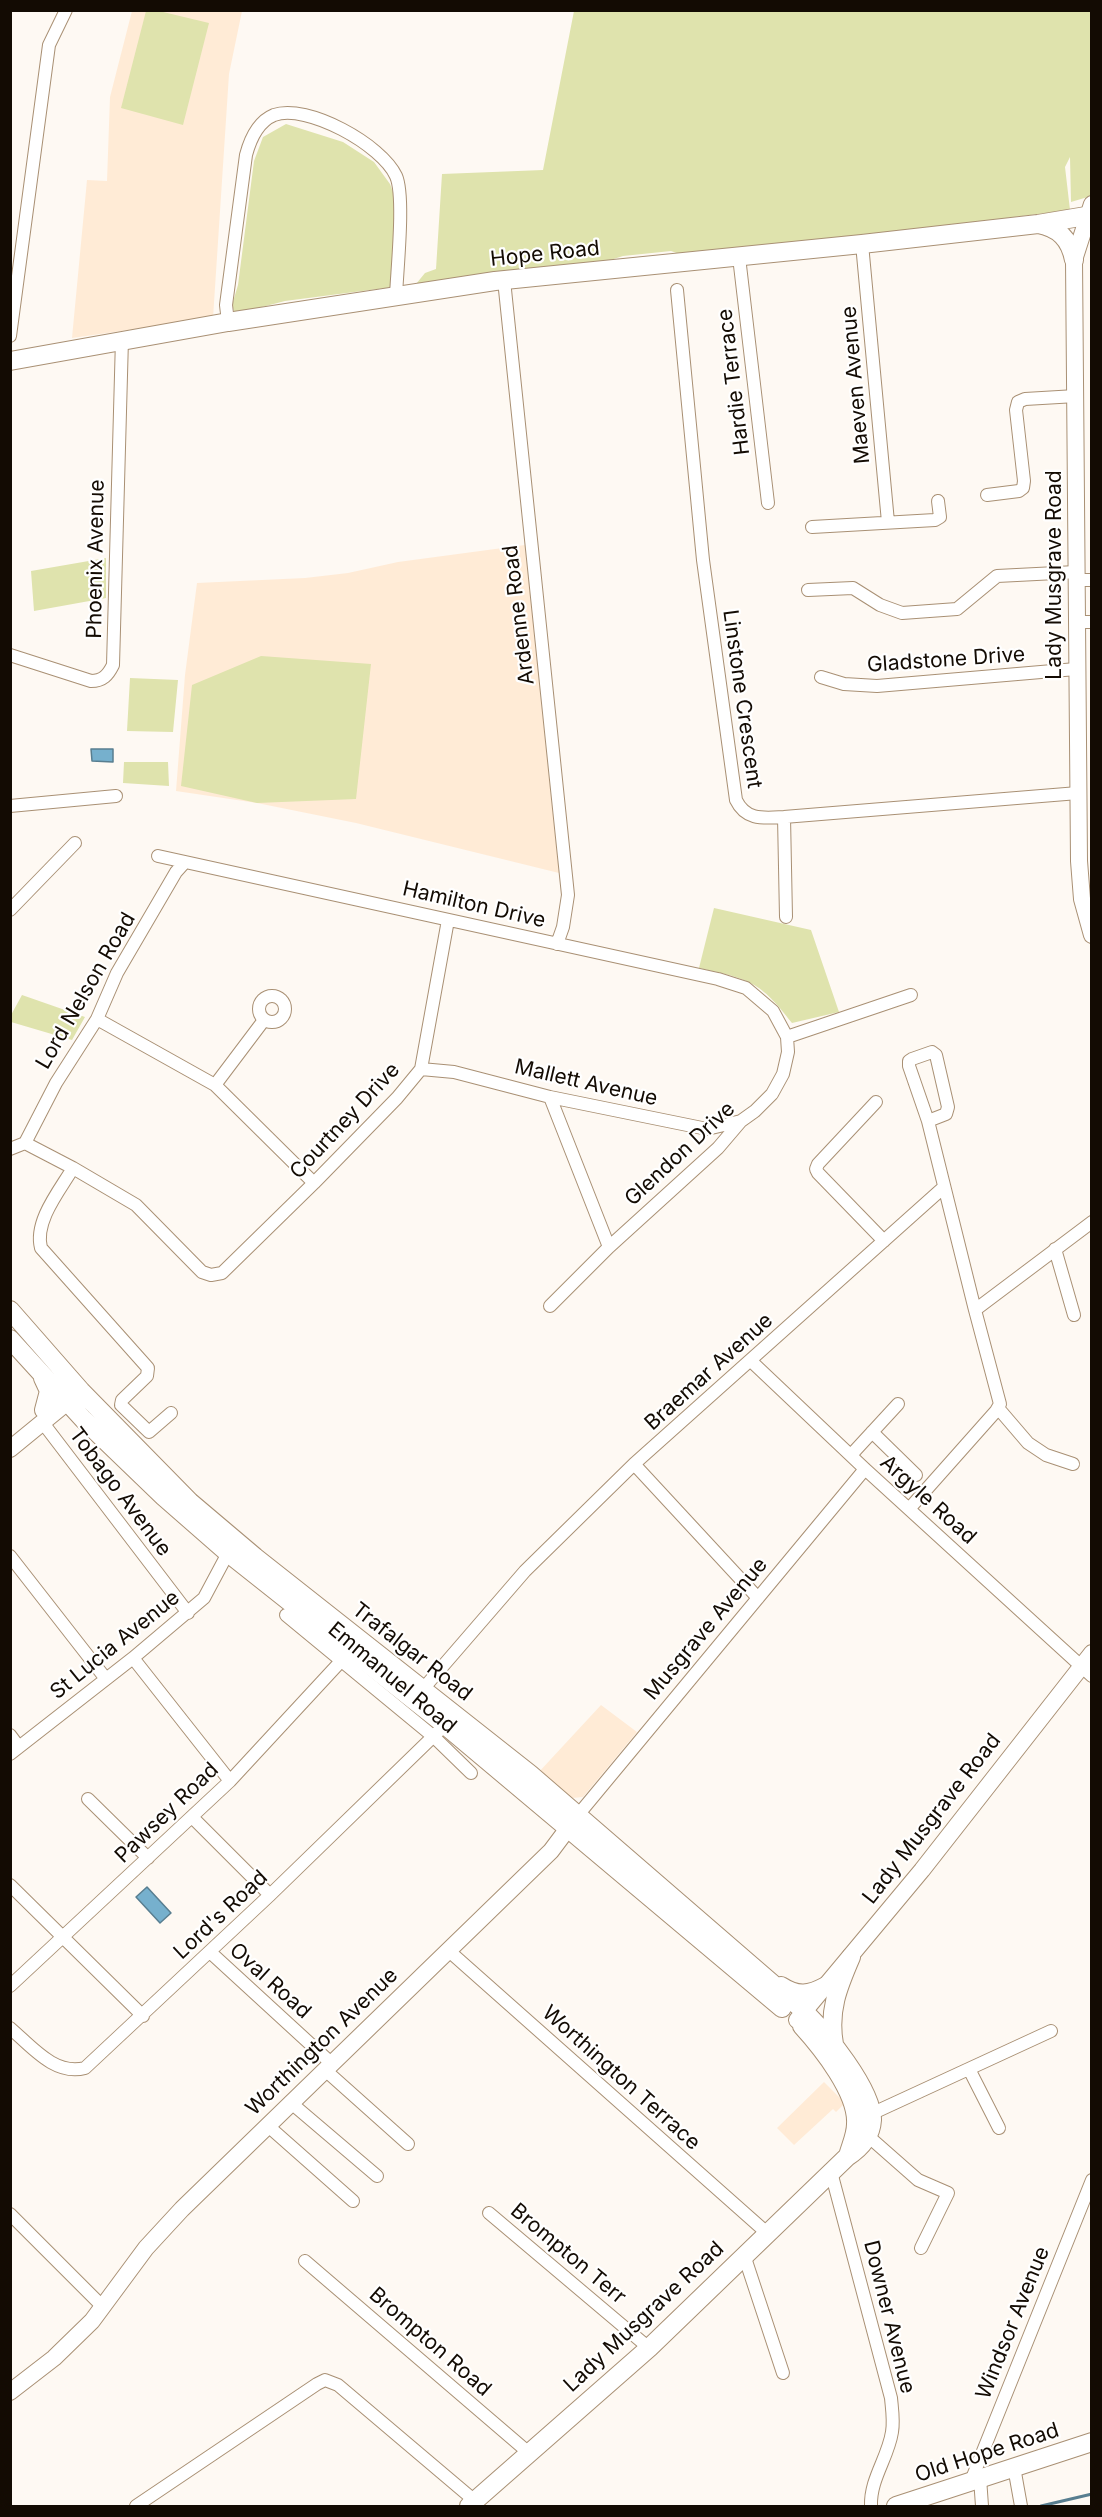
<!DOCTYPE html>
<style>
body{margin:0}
#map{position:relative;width:1102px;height:2517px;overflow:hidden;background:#fef9f3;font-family:Inter,sans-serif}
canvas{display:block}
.frame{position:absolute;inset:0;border:12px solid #130b03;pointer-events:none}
</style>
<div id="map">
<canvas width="1102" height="2517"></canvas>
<div class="frame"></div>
</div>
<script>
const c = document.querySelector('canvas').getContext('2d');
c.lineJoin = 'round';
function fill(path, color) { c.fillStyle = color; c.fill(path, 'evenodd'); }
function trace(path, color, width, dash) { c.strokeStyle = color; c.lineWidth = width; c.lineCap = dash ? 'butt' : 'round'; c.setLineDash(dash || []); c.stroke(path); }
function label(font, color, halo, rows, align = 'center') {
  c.font = font + ' Inter,sans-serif'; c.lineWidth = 4.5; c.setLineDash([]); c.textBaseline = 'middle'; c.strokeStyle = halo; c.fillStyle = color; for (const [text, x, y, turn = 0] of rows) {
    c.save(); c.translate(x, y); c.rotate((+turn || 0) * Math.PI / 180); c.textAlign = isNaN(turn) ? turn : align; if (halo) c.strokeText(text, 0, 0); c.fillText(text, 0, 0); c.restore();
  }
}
const built = new Path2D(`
 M132,11h110l-13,63 -16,244 -141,20 15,-158 20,1 3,-84z
 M525,545l34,328 -203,-50 -99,-20 -81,-12 9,-116 12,-92 108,-5 43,-5 50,-11z
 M601,1705l36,27 -54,65 -11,1 -34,-25z
 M824,2082l21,21 -9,9 -3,-3 -39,36 -17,-17z`);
const green = new Path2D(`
 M146,11h13l50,12 -26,102 -62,-17z
 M574,11h517v185l-20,6 -1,-45 -5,10 5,43 -379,48 -20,-7 -48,5 -22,7 -185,21 9,-11 11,-4 6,-95 101,-4z
 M286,124l57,18 31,20 16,22 6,16 -3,87 -108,14 -50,13 -3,-9 6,-20 16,-124 9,-24z
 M106,558v40l-72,13 -3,-40z
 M261,656l110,8 -15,135 -99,4 -76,-17 11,-101z
 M130,678l48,2 -5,52 -46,-1z
 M124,762h44l1,24 -46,-3z
 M714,908l97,22 28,82 -47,11c-32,-42 -43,-44 -93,-55z
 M22,995l63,22 -13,23 -61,-18v-7z`);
const water = new Path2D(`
 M91,749h22v13l-21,-1z
 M147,1887l24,26 -11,10 -24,-26z`);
const stream = new Path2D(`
 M1041,2506l51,-12`);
const street = new Path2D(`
 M862,244l26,278
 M739,257l29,246
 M504,280l64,615 -5,32 -6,17
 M677,290l26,270 33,240c10,21 28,18 48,17l294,-24
 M228,322l-2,-17 20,-150c4,-15 11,-33 28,-40 33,-12 108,30 122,61 9,20 1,94 0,120
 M10,336l39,-291 17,-35
 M987,495l32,-4 4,-3 1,-7 -8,-71 2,-8 7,-3 51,-3
 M812,527l123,-7 5,-3 -2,-16
 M1076,580h16
 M808,590l45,-2 27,17 22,8 55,-4 40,-33 79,-4
 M1076,622h16
 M10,655l81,26c12,0 17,-6 22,-16l9,-326
 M821,677l23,7 33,2 199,-17
 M10,806l106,-10
 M784,817l2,100
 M158,856l560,123 28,9 27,23 14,26 1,15 -5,22 -11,20 -17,17 -14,10 -23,27 -109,99 -59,59
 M10,910l65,-67
 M259 1009a13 13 0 1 1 26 0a13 13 0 1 1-26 0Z
 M97,1019l118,66 99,98
 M787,1037l124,-42
 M421,1069l33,3 96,25 157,32 34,-8
 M215,1085l49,-65
 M550,1097l59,150
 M876,1102l-58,62 -2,5 2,4 66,68
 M928,1121l18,-7 2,-7 -12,-52 -4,-3 -20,7 -3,2v5l19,55 47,189
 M25,1143l48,25 63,37 66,67 9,3 11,-2 92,-90 83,-85 24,-29 27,-149
 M25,1143l31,-60 41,-64 20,-46 59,-101 9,-10
 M10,1149l15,-6
 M73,1168c-13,22 -39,53 -32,80l107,120 -1,8 -25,24 -1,5 28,27 22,-19
 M1055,1249l19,66
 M751,1361l114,108 227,207
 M998,1408l30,35 18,12 27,9
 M43,1423l145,190
 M872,1432l44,43
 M851,1455l47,-51
 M634,1464l124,134
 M909,1509l87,-98 4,-7 -25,-94 117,-88
 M10,1556l96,123
 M286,1615l148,122 37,36
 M133,1658l97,123
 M423,1689l102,-118 109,-107 310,-277
 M10,1735l9,12
 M10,1754l123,-96 71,-60 24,-45
 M88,1799l60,59
 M578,1815l287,-346
 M192,1817l78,78
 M10,1885l133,131
 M449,1951l318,282
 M210,1952l121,111
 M10,1986l220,-205 112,-121
 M10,2028c22,19 45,48 75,40l185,-173 175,-170
 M324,2069l84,75
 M969,2069l30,59
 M290,2102l87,74
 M871,2114l180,-83
 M267,2125l86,76
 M868,2136l50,44 30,13 -27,55
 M831,2172l60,226c1,11 3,23 1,34 -4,26 -22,47 -21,74
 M489,2213l160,135
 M10,2214l92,92
 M744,2255l39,118
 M305,2261l224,192
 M1014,2467l7,39
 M980,2478l2,28
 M971,2481l121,-301
 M136,2506l181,-122 8,-4 13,5 137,116`);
const secondary = new Path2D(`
 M1092,204l-18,56 5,601 3,38 10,36
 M10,1449l66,-54
 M797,2020l125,-150 170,-217
 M10,2392l44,-34 38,-37 54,-73 36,-39 369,-358 24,-32`);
const primary = new Path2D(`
 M1038,224c21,4 32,15 36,36
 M10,361l218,-39 267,-41 367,-37 176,-20 54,-9
 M10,1310l71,81 109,111 65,55 275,217 274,237c21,21 69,79 68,109 -1,17 -11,28 -25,37l-198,191 -180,158
 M10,1339l73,80 81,78 64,56 217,172 337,283
 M43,1378l6,13 -5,19
 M781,1986c17,11 28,9 45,0
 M802,2026c20,22 56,67 54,98 0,11 -5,21 -8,32
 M834,2044c-6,-33 4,-57 17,-87
 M896,2506l196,-64`);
const streetNames = [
 ["Hope Road",545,254,-6],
 ["Hardie Terrace",734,382,-97],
 ["Maeven Avenue",856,385,-95],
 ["Phoenix Avenue",96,559,-89],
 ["Lady Musgrave Road",1055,575,-90],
 ["Ardenne Road",519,615,-97],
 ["Gladstone Drive",946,660,-4],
 ["Linstone Crescent",742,699,82],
 ["Hamilton Drive",474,905,13],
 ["Lord Nelson Road",86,991,-60],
 ["Mallett Avenue",586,1083,13],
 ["Courtney Drive",345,1121,-47],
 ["Glendon Drive",680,1154,-43],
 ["Braemar Avenue",709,1372,-42],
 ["Tobago Avenue",120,1492,53],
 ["Argyle Road",928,1500,42],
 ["Musgrave Avenue",706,1629,-50],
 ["St Lucia Avenue",115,1645,-39],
 ["Trafalgar Road",412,1652,38],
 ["Emmanuel Road",392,1678,40],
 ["Pawsey Road",167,1813,-44],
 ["Lady Musgrave Road",932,1819,-52],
 ["Lord's Road",221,1915,-43],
 ["Oval Road",270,1981,42],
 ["Worthington Avenue",322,2042,-44],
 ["Worthington Terrace",621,2078,42],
 ["Brompton Terr",568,2254,40],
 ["Lady Musgrave Road",644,2317,-43],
 ["Downer Avenue",889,2317,76],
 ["Windsor Avenue",1013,2323,-68],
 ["Brompton Road",430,2342,41],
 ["Old Hope Road",987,2453,-18]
];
fill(built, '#ffebd6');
fill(green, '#dfe3ad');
fill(water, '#76b0cd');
trace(water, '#587e90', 1.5);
trace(stream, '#587e90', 3);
trace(street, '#a99074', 14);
trace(secondary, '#a99074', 18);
trace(primary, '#a99074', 20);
trace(street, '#fff', 12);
trace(secondary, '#fff', 16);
trace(primary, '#fff', 18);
label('21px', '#130b03', '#fff', streetNames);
</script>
